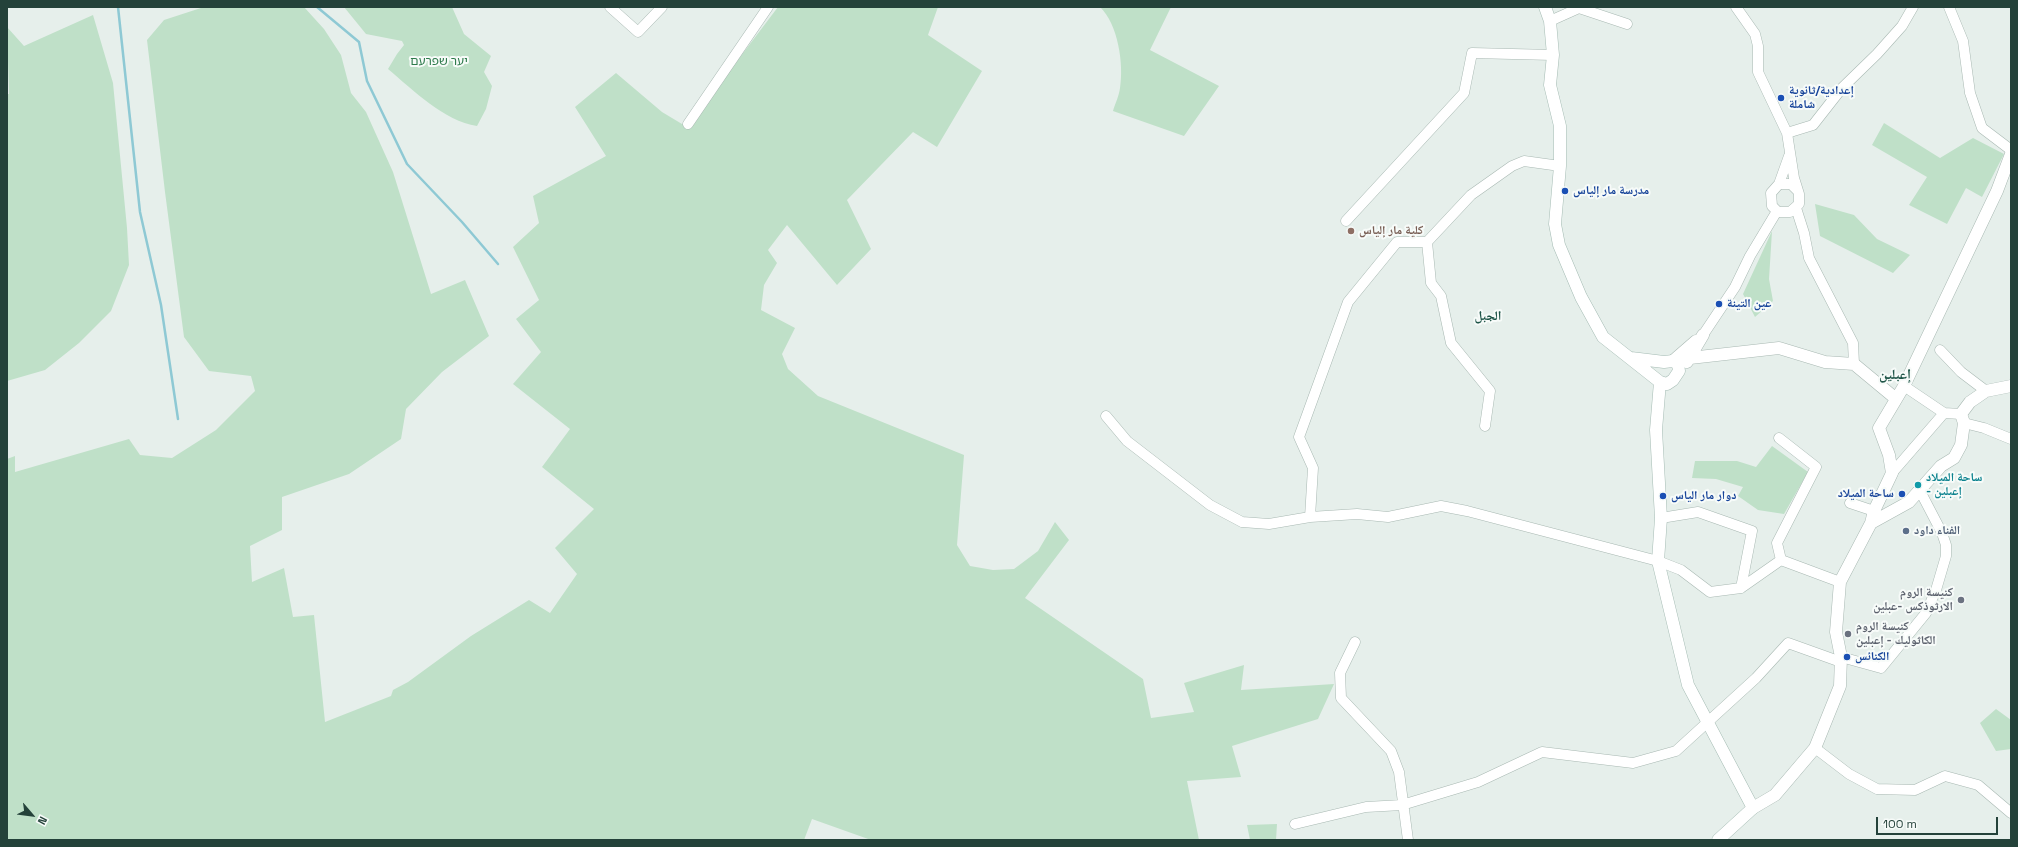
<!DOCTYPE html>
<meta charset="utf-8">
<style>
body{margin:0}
#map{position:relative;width:2018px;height:847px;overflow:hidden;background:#e6efeb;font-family:"Space Grotesk",sans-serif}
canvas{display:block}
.frame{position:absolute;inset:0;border:8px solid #24423a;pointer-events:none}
.north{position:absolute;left:12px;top:795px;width:40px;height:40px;-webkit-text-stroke:3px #f7fbf9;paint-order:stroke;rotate:118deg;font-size:11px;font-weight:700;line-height:16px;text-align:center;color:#24423a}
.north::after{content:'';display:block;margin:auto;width:14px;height:18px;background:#24423a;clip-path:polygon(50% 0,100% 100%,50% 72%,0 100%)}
.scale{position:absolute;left:1876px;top:817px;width:122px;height:18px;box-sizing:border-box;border:2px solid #24423a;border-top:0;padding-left:5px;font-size:12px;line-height:14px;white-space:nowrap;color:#24423a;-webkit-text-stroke:3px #f7fbf9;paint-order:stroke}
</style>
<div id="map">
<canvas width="2018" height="847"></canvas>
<div class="frame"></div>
<div class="north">N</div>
<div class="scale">100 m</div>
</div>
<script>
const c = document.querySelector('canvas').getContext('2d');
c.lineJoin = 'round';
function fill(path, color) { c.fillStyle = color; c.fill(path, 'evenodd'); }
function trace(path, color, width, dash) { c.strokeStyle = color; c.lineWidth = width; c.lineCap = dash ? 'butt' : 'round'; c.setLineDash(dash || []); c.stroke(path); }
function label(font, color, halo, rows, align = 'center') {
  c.font = font + ' "Space Grotesk","Noto Naskh Arabic","Noto Sans Hebrew",sans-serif'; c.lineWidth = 4; c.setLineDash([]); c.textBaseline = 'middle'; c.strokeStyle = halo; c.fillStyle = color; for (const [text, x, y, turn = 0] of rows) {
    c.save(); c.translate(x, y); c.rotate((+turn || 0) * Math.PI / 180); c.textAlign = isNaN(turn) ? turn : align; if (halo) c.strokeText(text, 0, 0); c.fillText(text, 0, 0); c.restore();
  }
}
const green = new Path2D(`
 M204,7h100l20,22 17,26 10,38 15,19 27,60 38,122 34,-14 24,56 -47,36 -36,37 -5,30 -52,35 -67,23v33l-32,16 2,36 32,-14 9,49 21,-2 11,107 66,-26 2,-6 15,-8 63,-46 58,-36 21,13 27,-39 -22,-26 39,-39 -52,-42 28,-38 -57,-45 28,-32 -25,-33 23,-19 -26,-53 26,-24 -6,-27 73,-40 -31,-49 41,-34 46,39 25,15 91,-120h160l-10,28 54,36 -45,76 -24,-15 -66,68 24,49 -34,36 -50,-60 -19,25 9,13 -13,22 -3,25 34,18 -13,26 6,15 30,27 146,59 -7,90 13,21 23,4 21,-1 24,-18 17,-29 14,18 -44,58 118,81 8,39 43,-6 -10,-29 60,-18 -3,25 93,-6 -16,35 -86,27 9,31 -54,4 12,59h-328l-59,-21 -8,21h-797v-381l8,-3v16l114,-33 11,16 32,3 44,-28 39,-39 -4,-15 -42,-5 -25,-34 -19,-145 -18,-152 17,-20z
 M344,7h108l12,27 27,22 -7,16 8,14 -6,23 -9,17c-33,-5 -64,-36 -89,-57l9,-15 7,-9 -2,-4 -36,-7z
 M1100,7h71l-21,43 69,36 -35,50 -71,-25c2,-7 6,-15 7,-23 4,-24 -2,-64 -20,-81z
 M93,15l20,68 14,145 2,37 -18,46 -32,32 -34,27 -38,11v-287h2l-2,-67 17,19z
 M1884,123l56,35 33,-20 31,16 -22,43 -16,-9 -19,36 -38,-19 18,-28 -55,-32z
 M1815,204l39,11 23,24 33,16 -17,18 -73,-37z
 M1772,231l-3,48 4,22 -18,16 -12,-23z
 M1772,446l36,26 -24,42 -26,-4 -20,-14 5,-9 -27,-8 -24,-1 3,-17h42l19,6z
 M1996,709l15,11v29l-15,2 -16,-28z
 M1277,824l-1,16h-26l-3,-15z`);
const stream = new Path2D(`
 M118,7l22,205 21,93 17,114
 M317,7l42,35 8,39 40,83 55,58 36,42`);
const minor = new Path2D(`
 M610,7l28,25 24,-25
 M1736,7l19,27 3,12v26l29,61 7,45 5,16v10l-9,8h-12l-6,-6 -1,-13 8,-9h12l7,7
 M1949,7l14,34 7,52 12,35 29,22
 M1550,21l29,-13 48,16
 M688,124l80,-117
 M1787,133l26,-8 29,-37 35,-34 25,-28 11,-19
 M1779,184l10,-28
 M1796,208l8,25 5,25 44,85 1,21
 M1346,221l118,-128 8,-40 81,2
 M1703,335l32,-48 15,-31 27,-45
 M1940,350l21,22 25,19
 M1904,386l40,27 17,1
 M1106,416l21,25 83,64 32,17 27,2 41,-7 47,-3 31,3 53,-11 26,5 191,50 23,9 29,22 31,-4 40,-28 59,22
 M1964,423l20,5 27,11
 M1485,426l5,-35 -39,-48 -10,-47 -10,-13 -4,-41 44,-47 41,-29 12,-5 36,5
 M1779,438l37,29 -39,76 4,17
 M1892,473l52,-60
 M1850,503l24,8
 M1310,517l3,-49 -14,-31 49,-135 49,-60h30
 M1661,518l37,-6 54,19 -11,57
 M1355,642l-15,31 1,25 50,53 8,21 9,68
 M1841,657l40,11 45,-55 10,-23 10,-34v-11l-4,-12 -23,-44
 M1815,748l34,26 28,15 38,1 30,-14 33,9 33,28
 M1295,824l71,-17 36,-2 76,-23 64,-30 91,11 43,-12 80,-73 32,-35 53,19`);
const tertiary = new Path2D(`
 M1690,358l89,-10 46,14 29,2 41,34
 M1673,361l23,-20
 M1687,362l16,-27
 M1871,523l3,-12 18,-38 -3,-18 -10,-27 25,-42 93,-195 14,-37
 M1753,808l22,-13 40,-47 25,-62 1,-29 -5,-25 4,-50 31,-59 38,-21 32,-36 13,-8 7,-13 3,-22 -3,-9 9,-12 16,-11 25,-5`);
const secondary = new Path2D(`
 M1545,7l5,14 3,34 -3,30 10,41v40l-5,58 4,21 22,52 22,40 57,45 7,2 6,-4 6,-9 -1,-7 -5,-3 -9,1 -33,-4
 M1660,382l-4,48 5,88 -3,43 30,124 65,123 -35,32`);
const markers = [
 [1781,98,4,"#1a4fb4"],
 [1565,191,4,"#1a4fb4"],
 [1351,231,4,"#8d6e63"],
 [1719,304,4,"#1a4fb4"],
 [1918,485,4,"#0f9aa8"],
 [1902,494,4,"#1a4fb4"],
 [1663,496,4,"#1a4fb4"],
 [1906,531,4,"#5c6f8a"],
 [1961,600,4,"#6b7280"],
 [1848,634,4,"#6b7280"],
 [1847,657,4,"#1a4fb4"]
];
const parkNames = [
 ["יער שפרעם",439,62]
];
const transitNames = [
 ["إعدادية/ثانوية",1789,91],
 ["شاملة",1789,105],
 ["مدرسة مار إلياس",1573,191],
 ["عين التينة",1727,304],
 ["ساحة الميلاد",1894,494,"right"],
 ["دوار مار الياس",1671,496],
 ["الكنائس",1855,657]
];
const educationNames = [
 ["كلية مار إلياس",1359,231]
];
const cultureNames = [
 ["ساحة الميلاد",1926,478],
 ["- إعبلين",1926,492]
];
const serviceNames = [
 ["الفناء داود",1914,531]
];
const worshipNames = [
 ["كنيسة الروم",1953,593],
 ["الارثوذكس -عبلين",1953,607],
 ["كنيسة الروم",1856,627,"left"],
 ["الكاثوليك - إعبلين",1856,641,"left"]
];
const neighbourhoodNames = [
 ["الجبل",1488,316]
];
const quarterNames = [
 ["إعبلين",1895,375]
];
fill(green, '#bfe0c8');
trace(stream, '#8ec9d4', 2.5);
trace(minor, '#a8b8b2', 11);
trace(tertiary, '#a8b8b2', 13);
trace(secondary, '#a4bbb3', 13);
trace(minor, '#fff', 10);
trace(tertiary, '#fff', 12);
trace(secondary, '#fff', 12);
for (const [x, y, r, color] of markers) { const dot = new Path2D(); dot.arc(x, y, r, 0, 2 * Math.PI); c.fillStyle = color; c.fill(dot); trace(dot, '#f7fbf9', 1.5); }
label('12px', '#2d7a4b', '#f7fbf9', parkNames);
label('bold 12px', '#164399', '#f7fbf9', transitNames, 'left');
label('bold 12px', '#785e54', '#f7fbf9', educationNames, 'left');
label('bold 12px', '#0d838f', '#f7fbf9', cultureNames, 'left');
label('bold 12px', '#4e5e75', '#f7fbf9', serviceNames, 'left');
label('bold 12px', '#5b616d', '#f7fbf9', worshipNames, 'right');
label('bold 13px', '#1f5548', '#f7fbf9', neighbourhoodNames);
label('bold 14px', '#1f5548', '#f7fbf9', quarterNames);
</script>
